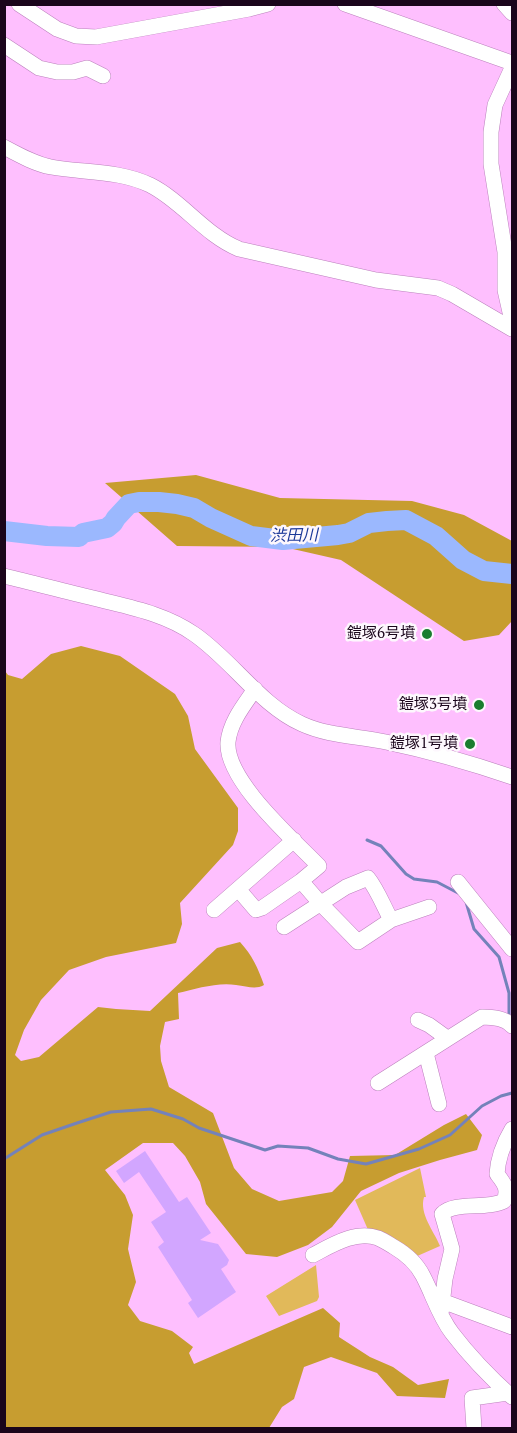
<!DOCTYPE html>
<meta charset="utf-8">
<style>
body{margin:0}
#map{position:relative;width:517px;height:1433px;overflow:hidden;background:#febffe;font-family:"PT Serif",serif}
canvas{display:block}
.frame{position:absolute;inset:0;border:6px solid #1a051b;pointer-events:none}
</style>
<div id="map">
<canvas width="517" height="1433"></canvas>
<div class="frame"></div>
</div>
<script>
const c = document.querySelector('canvas').getContext('2d');
c.lineJoin = 'round';
function fill(path, color) { c.fillStyle = color; c.fill(path, 'evenodd'); }
function trace(path, color, width, dash) { c.strokeStyle = color; c.lineWidth = width; c.lineCap = dash ? 'butt' : 'round'; c.setLineDash(dash || []); c.stroke(path); }
function label(font, color, halo, rows, align = 'center') {
  c.font = font + ' "PT Serif","Noto Sans JP",serif'; c.lineWidth = 5; c.setLineDash([]); c.textBaseline = 'middle'; c.strokeStyle = halo; c.fillStyle = color; for (const [text, x, y, turn = 0] of rows) {
    c.save(); c.translate(x, y); c.rotate((+turn || 0) * Math.PI / 180); c.textAlign = isNaN(turn) ? turn : align; if (halo) c.strokeText(text, 0, 0); c.fillText(text, 0, 0); c.restore();
  }
}
const green = new Path2D(`
 M420,1168l6,29h-2c-5,17 10,34 16,49l-25,11 -46,-25 -14,-32z
 M316,1265l3,32 -2,4 -38,15 -13,-20z`);
const forest = new Path2D(`
 M196,475l84,23 132,3 52,14 48,26v80l-13,14 -35,6 -123,-81 -57,-13 -107,-1 -72,-63z
 M81,646l39,10 55,38 13,22 7,33 43,59v23l-5,14 -53,58 2,21 -6,19 -70,14 -37,13 -28,30 -17,30 -9,25 6,6 18,-4 59,-50 18,2 34,2 67,-63 23,-6c12,13 18,26 24,43 -9,5 -17,1 -28,0 -19,-3 -40,4 -58,8l1,26 -14,3 -5,24 1,15 8,26 44,26 21,55 18,21 27,12 53,-9 11,-11 7,-25 45,-1 49,-30 22,-11 16,21 -5,15 -37,10 -41,13 -38,18 -29,36 -24,18 -31,12 -31,-3 -40,-50 -6,-22 -15,-26 -12,-13h-30l-38,27 20,25 8,20 -5,34 8,33 -8,23 12,16 32,10 21,16 -4,6 5,11 129,-56 17,15 -1,14 31,20 23,10 25,18 31,-6 -4,19 -48,-2 -20,-23 -46,-16 -27,10 -10,32 -12,8 -13,21h-264v-757l3,4 14,4 29,-25z`);
const stream = new Path2D(`
 M367,840l14,6 25,28 8,5 23,3 21,11
 M466,902l8,27 25,28 10,36v22
 M4,1159l38,-24 35,-12 34,-11 40,-3 32,10 16,9 66,22 13,-4 30,2 30,11 28,5 53,-15 31,-14 32,-29 19,-10 11,-3`);
const river = new Path2D(`
 M4,531l43,5 32,1 4,-4 24,-5 6,-5 3,-5 13,-14 10,-2h20l18,2 17,4 17,10 40,18 32,4 55,-5 11,-2 20,-10 18,-2 19,-1 30,16 27,24 21,11 28,3`);
const building = new Path2D(`
 M145,1151l34,51 8,-5 24,36 -11,7 18,4 11,16 -2,5 -6,4 15,23 -38,26 -10,-15 4,-3 -34,-53 6,-5 -13,-20 15,-10 -27,-40 -15,11 -8,-12z`);
const minor = new Path2D(`
 M19,4l38,25 19,7 20,1 153,-28 19,-5
 M345,4l167,59
 M504,4l8,9
 M4,45l35,23 18,4h16l14,-4 16,8
 M512,68l-17,37 -4,27v32l14,88v38l7,31
 M4,147c15,8 31,17 47,20 33,6 67,3 99,18 32,16 55,50 89,64l137,31 62,8 14,6 60,35
 M4,576c30,7 59,15 89,22 35,9 71,15 101,36 38,26 66,71 108,90 26,12 56,12 84,18 43,9 85,21 126,35
 M301,881l20,23 37,38 33,-22 38,-13
 M458,882l54,67
 M238,889l18,21 6,-2 39,-27 18,-15c-26,-27 -94,-86 -91,-124 2,-20 16,-37 27,-53
 M214,910l80,-70
 M284,927l62,-40 22,-9c9,11 16,29 23,42
 M418,1020l11,5 18,13
 M426,1053l13,51
 M378,1083l104,-66c11,0 23,1 30,9
 M313,1255c19,-10 43,-25 65,-17 5,2 11,6 16,9 12,7 23,17 29,29 10,19 16,40 29,57 16,21 41,47 60,64
 M442,1301l70,26
 M441,1314l4,-35 7,-30 -10,-35c13,-13 44,-4 62,-13 5,-12 0,-18 -7,-27 1,-17 6,-30 15,-45
 M474,1428l-2,-30 36,-5`);
const markers = [
 [427,634,6,"#1a7d30"],
 [479,705,6,"#1a7d30"],
 [470,744,6,"#1a7d30"]
];
const poiNames = [
 ["鎧塚6号墳",415,634],
 ["鎧塚3号墳",467,705],
 ["鎧塚1号墳",458,744]
];
const waterNames = [
 ["渋田川",294,536,-1]
];
fill(green, '#e1b95a');
fill(forest, '#c79d30');
trace(stream, '#7482ba', 3);
trace(river, '#9bb8fe', 20);
fill(building, '#d2a6ff');
trace(minor, '#bb80bc', 16);
trace(minor, '#fff', 15);
for (const [x, y, r, color] of markers) { const dot = new Path2D(); dot.arc(x, y, r, 0, 2 * Math.PI); c.fillStyle = color; c.fill(dot); trace(dot, '#fdf7fd', 2); }
label('15px', '#1a051b', '#fdf7fd', poiNames, 'right');
label('italic 16px', '#1d3899', '#fdf7fd', waterNames);
</script>
